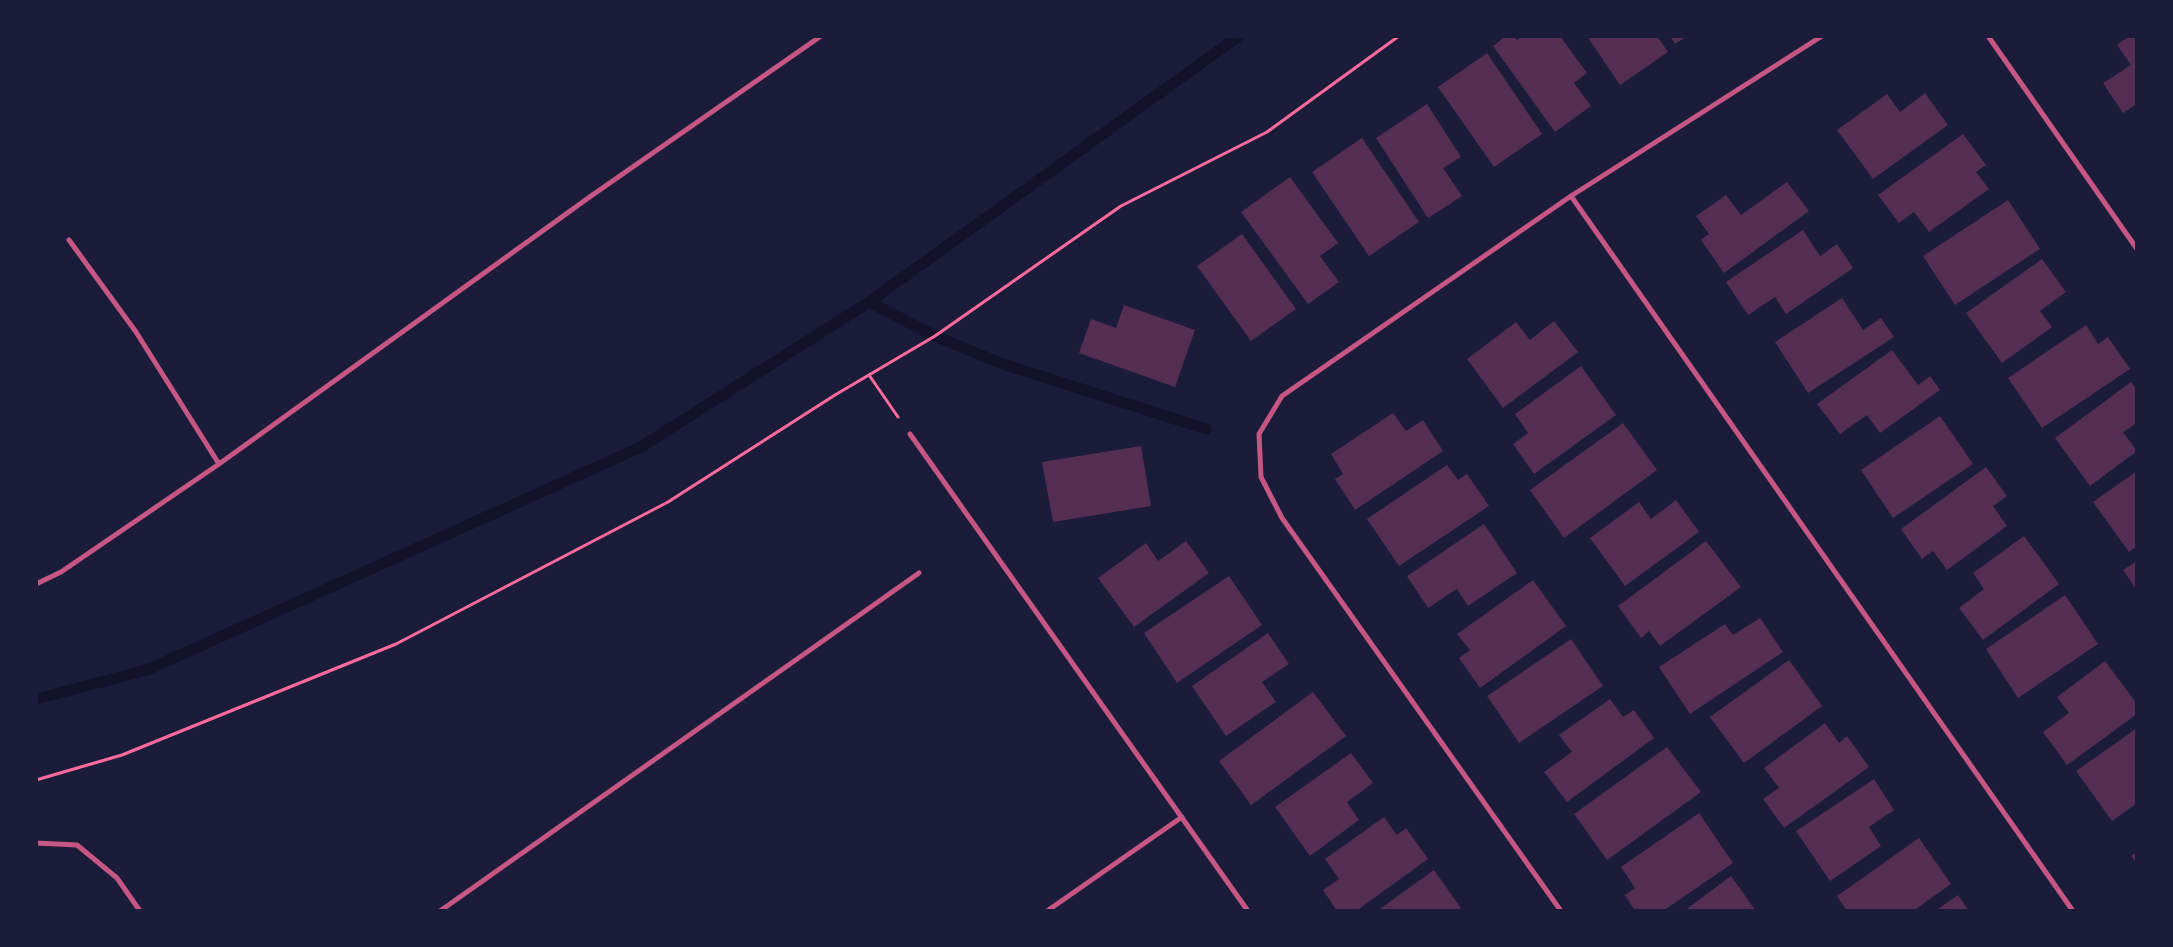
<!DOCTYPE html>
<style>
body{margin:0}
#map{position:relative;width:2173px;height:947px;overflow:hidden;background:#1b1b3a;font-family:"Playfair Display",serif}
canvas{display:block}
.frame{position:absolute;inset:0;border:38px solid #1b1b3a;pointer-events:none}
</style>
<div id="map">
<canvas width="2173" height="947"></canvas>
<div class="frame"></div>
</div>
<script>
const c = document.querySelector('canvas').getContext('2d');
c.lineJoin = 'round';
function trace(path, color, width, dash) { c.strokeStyle = color; c.lineWidth = width; c.lineCap = dash ? 'butt' : 'round'; c.setLineDash(dash || []); c.stroke(path); }
function fill(path, color) { c.fillStyle = color; c.fill(path, 'evenodd'); }
const stream = new Path2D(`
 M869,302l66,34 65,27 206,66
 M36,699l111,-29 494,-223 228,-145 370,-266`);
const building = new Path2D(`
 M1506,36h8l3,4 5,-4h38l27,37 -13,10 17,23 -36,26 -62,-86z
 M1587,36h70l11,16 -48,33z
 M1670,36h17l-12,8z
 M2129,36h8v68l-14,9 -20,-30 28,-18 -14,-20z
 M1487,53l55,81 -48,33 -56,-80z
 M1925,93l23,32 -75,54 -36,-49 50,-36 13,18z
 M1427,104l34,53 -18,11 19,28 -34,22 -52,-80z
 M1963,134l23,31 -10,7 13,17 -60,43 -15,-20 -15,11 -21,-28z
 M1362,138l57,84 -50,34 -57,-84z
 M1290,177l48,66 -18,13 19,26 -31,22 -67,-92z
 M1787,182l22,29 -85,62 -23,-33 8,-6 -13,-18 30,-21 15,20z
 M2008,200l32,49 -85,56 -32,-49z
 M1803,230l17,26 17,-12 16,24 -67,46 -11,-17 -27,18 -22,-33z
 M1242,234l54,75 -45,32 -54,-75z
 M2042,259l24,33 -26,19 12,16 -50,36 -36,-50z
 M1842,298l21,32 18,-12 13,19 -86,56 -33,-51z
 M1124,305l71,25 -20,57 -96,-34 12,-34 25,9z
 M1554,321l24,31 -75,56 -36,-49 49,-37 14,18z
 M2086,325l12,19 10,-7 22,32 -88,59 -34,-50z
 M1892,350l26,35 12,-9 10,14 -60,43 -13,-18 -27,19 -23,-30z
 M1581,366l35,49 -82,59 -21,-30 15,-11 -13,-19z
 M2131,382l6,8v33l-14,9 14,19 -47,35 -35,-48z
 M1393,413l13,18 17,-11 20,31 -88,59 -20,-31 8,-5 -12,-20z
 M1940,416l33,48 -80,54 -32,-48z
 M1623,423l34,47 -93,68 -34,-48z
 M1141,446l10,60 -98,16 -11,-60z
 M1447,465l11,15 9,-6 22,32 -90,60 -32,-47z
 M1986,467l21,29 -14,10 14,20 -60,44 -14,-19 -11,8 -21,-30z
 M2137,471v75l-8,6 -36,-50z
 M1676,500l23,32 -74,54 -35,-48 49,-36 12,17z
 M1484,524l33,49 -49,33 -11,-17 -29,19 -21,-32z
 M2024,536l35,48 -76,56 -24,-32 25,-19 -11,-16z
 M1186,541l23,32 -75,54 -36,-49 48,-35 12,18z
 M1706,541l35,46 -81,59 -11,-15 -8,7 -23,-32z
 M2137,561v29l-14,-20z
 M1229,576l33,49 -85,58 -33,-50z
 M1533,580l33,46 -86,62 -21,-30 11,-8 -13,-16z
 M2065,595l33,49 -80,54 -32,-49z
 M1760,618l23,34 -93,62 -31,-47 66,-43 8,11z
 M1268,633l21,31 -27,18 14,20 -50,34 -34,-50z
 M1571,639l32,47 -84,57 -32,-47z
 M1789,660l33,46 -78,57 -34,-46z
 M2105,661l32,43v10l-70,51 -24,-33 26,-19 -12,-16z
 M1313,692l33,44 -95,69 -32,-44z
 M1610,699l13,18 11,-7 20,28 -87,64 -23,-30 28,-20 -13,-17z
 M1825,723l14,20 8,-7 22,31 -85,61 -21,-29 16,-11 -15,-20z
 M2137,728v75l-25,18 -36,-50z
 M1667,747l34,45 -94,68 -33,-46z
 M1351,753l22,30 -26,19 12,18 -49,36 -35,-49z
 M1874,779l20,31 -25,17 12,19 -51,35 -34,-50z
 M1699,813l34,50 -70,48h-28l-10,-16 10,-7 -14,-21z
 M1384,817l13,18 9,-7 22,31 -72,52h-19l-14,-21 16,-11 -14,-20z
 M1919,838l32,46 -38,27h-66l-10,-15z
 M2137,852v12l-6,-8z
 M1434,870l29,41h-86z
 M1731,876l25,35h-72z
 M1958,895l11,16h-34z`);
const path = new Path2D(`
 M869,375l29,42
 M36,780l86,-25 274,-111 272,-142 167,-107 100,-59 186,-130 146,-74 132,-96`);
const minor = new Path2D(`
 M1988,36l149,213
 M1571,196l502,715
 M69,240l67,92 83,132
 M910,434l338,477
 M36,584l25,-12 158,-108 372,-268 230,-160
 M36,843l41,2 40,33 23,33
 M440,911l479,-338
 M1047,911l135,-94
 M1561,911l-279,-393 -21,-41 -2,-43 23,-38 289,-200 251,-160`);
trace(stream, '#12122b', 11);
fill(building, '#542f53');
trace(path, '#ff6b9d', 3);
trace(minor, '#c65784', 5);
</script>
